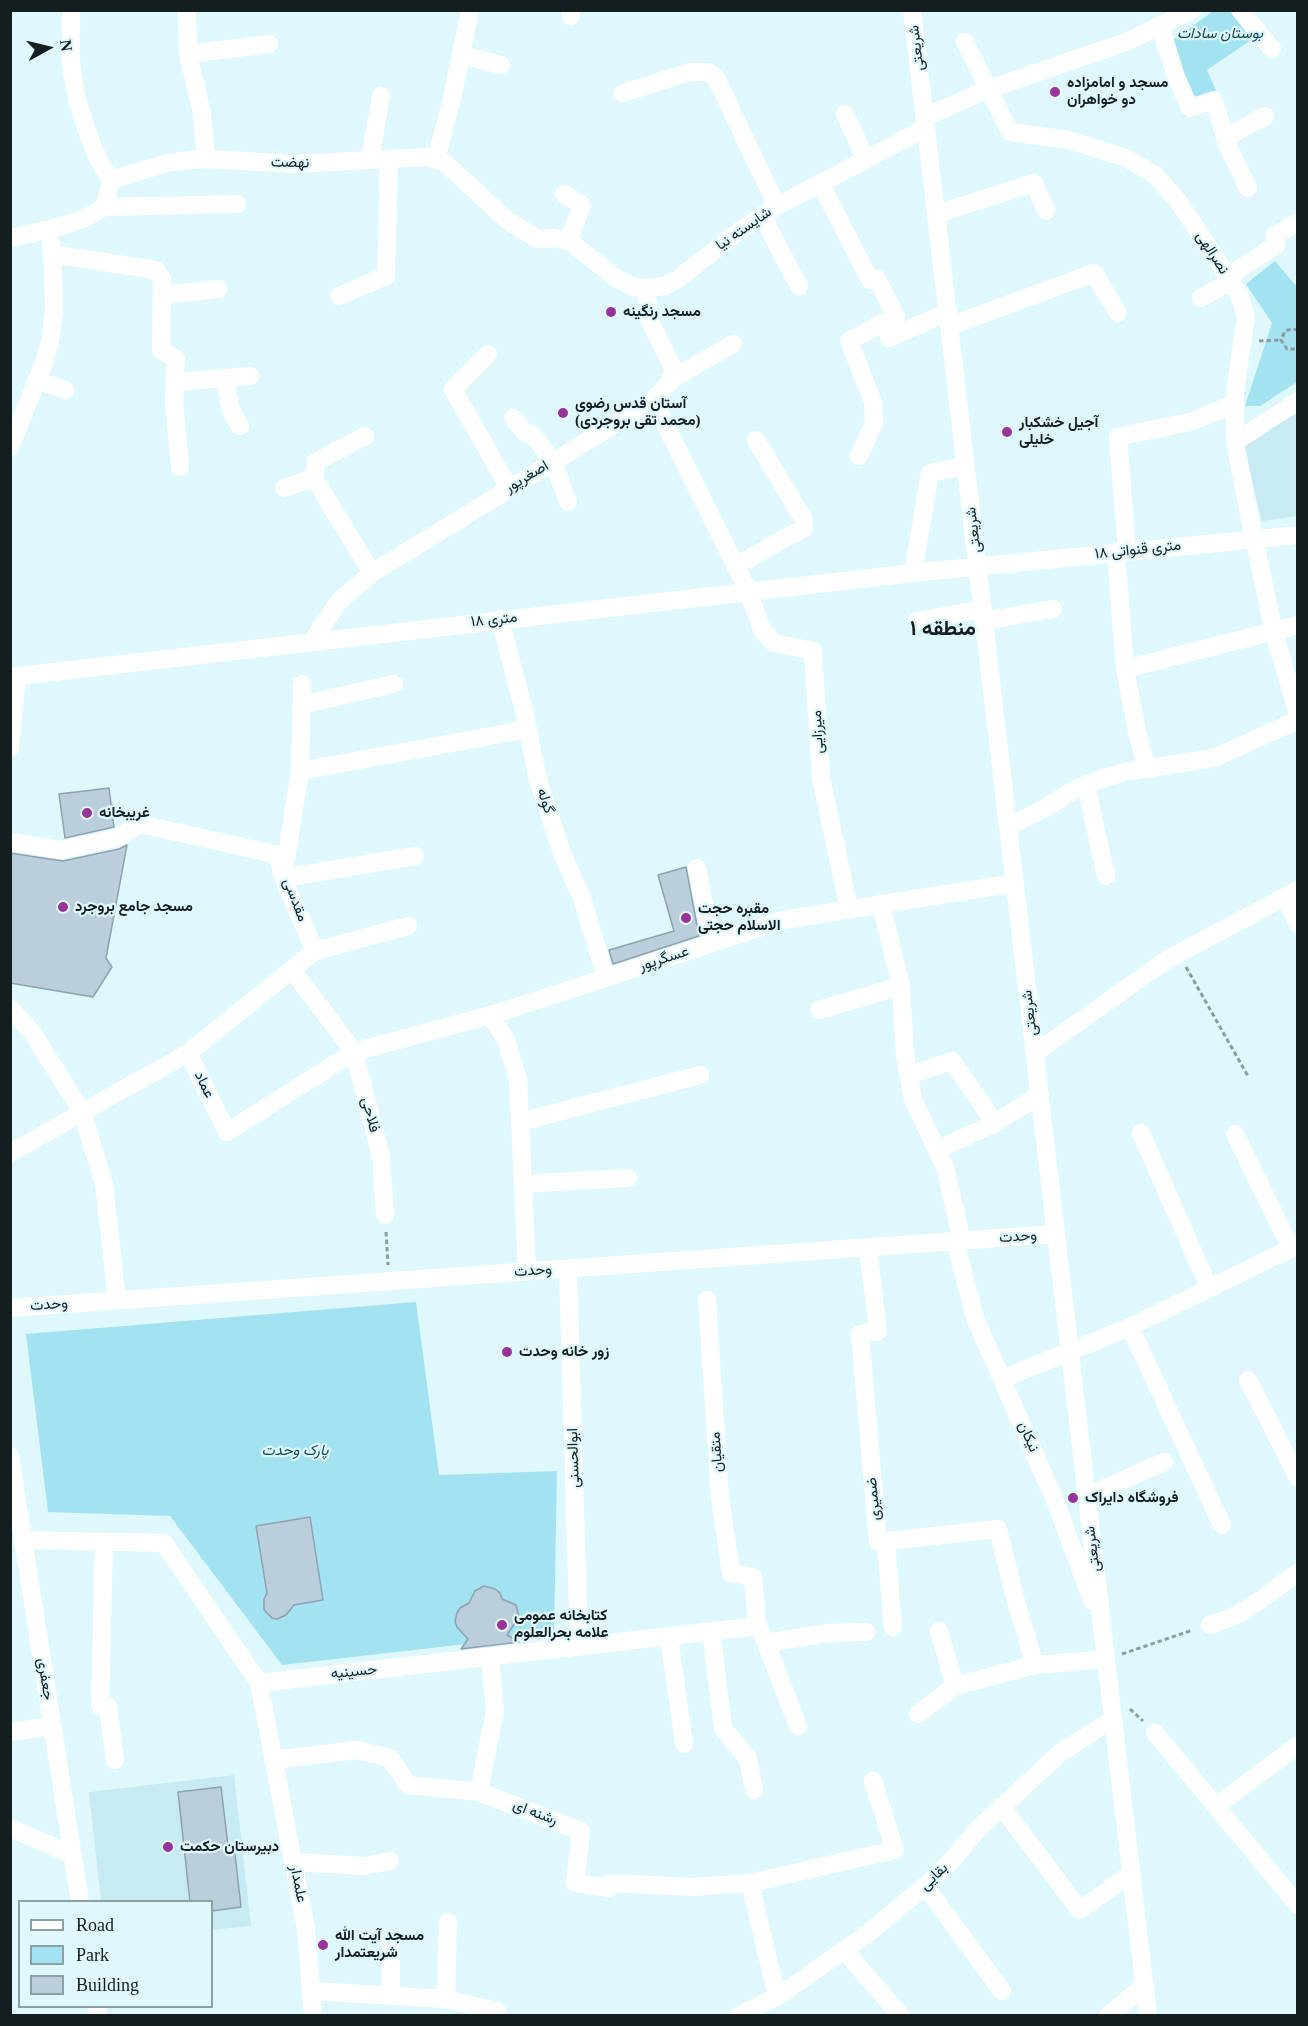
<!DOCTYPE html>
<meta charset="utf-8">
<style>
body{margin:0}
#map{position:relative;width:1308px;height:2026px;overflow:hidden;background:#def8fe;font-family:"Times New Roman",serif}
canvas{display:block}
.frame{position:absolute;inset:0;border:12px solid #141d20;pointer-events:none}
.legend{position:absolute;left:18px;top:1900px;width:195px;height:108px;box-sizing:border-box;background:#def8fe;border:2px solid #8da0a5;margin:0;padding:8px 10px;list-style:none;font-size:18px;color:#141d20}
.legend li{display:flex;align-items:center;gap:12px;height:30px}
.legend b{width:30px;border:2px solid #8da0a5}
.north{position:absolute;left:18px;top:18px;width:60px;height:60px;-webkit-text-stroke:4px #def8fe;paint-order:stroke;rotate:82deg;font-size:16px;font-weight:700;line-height:24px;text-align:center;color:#141d20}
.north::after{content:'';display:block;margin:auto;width:21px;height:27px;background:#141d20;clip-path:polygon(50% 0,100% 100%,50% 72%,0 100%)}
</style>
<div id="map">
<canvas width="1308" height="2026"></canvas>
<div class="frame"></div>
<ul class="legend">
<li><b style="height:8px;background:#fff"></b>Road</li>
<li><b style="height:16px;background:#a3e2f0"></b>Park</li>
<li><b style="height:16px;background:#bacedb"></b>Building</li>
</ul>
<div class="north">N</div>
</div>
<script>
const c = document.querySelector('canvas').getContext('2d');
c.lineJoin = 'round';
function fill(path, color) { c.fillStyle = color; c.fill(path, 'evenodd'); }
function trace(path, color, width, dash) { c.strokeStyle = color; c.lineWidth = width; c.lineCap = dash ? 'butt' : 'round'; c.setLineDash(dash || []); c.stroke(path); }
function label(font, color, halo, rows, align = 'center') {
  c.font = font + ' "Times New Roman",Vazirmatn,serif'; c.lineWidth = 4.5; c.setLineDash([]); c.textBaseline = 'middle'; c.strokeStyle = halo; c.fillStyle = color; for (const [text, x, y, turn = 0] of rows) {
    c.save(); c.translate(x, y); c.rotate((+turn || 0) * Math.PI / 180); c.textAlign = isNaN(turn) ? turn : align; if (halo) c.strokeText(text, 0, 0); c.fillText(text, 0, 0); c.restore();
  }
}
const built = new Path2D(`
 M1297,410v106l-35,5 -20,-77z
 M234,1775l17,151 -39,4v-28l-111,-1 -12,-109z`);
const green = new Path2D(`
 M1215,10l18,1 18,29 -44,30 11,25 -25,4 -23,-57z
 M1275,261l22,26v95l-37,24h-15l27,-83 -26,-39z
 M416,1302l23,173 118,-4 -3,163 -272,31 -112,-149 -122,-4 -22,-178z`);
const building = new Path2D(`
 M109,788l5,39 -49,11 -6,-44z
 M127,845l-21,113 6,9 -19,30 -83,-14v-130l53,8 56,-12z
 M686,867l13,69 -86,28 -4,-14 65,-19 -16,-56z
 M310,1517l13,83 -29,5 -8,10 -9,4 -5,-1 -8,-8v-11l3,-6 -11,-67z
 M484,1586l11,3 5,4 2,6 14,6 3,12 -12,18 12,7 -58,7 7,-10 -11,-12 -2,-6 2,-8 3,-5 9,-5 6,-12z
 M221,1787l8,67h6l6,53 -29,4v-9h-22l-12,-110z`);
const path = new Path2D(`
 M1298,330l-7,-1 -6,2 -4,9 6,9h11
 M1259,341l22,-1
 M1186,967l63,111
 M386,1232l2,33
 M1122,1654l71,-24
 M1130,1709l13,12`);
const minor = new Path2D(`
 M71,10c1,20 -2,41 1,61 4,32 20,83 39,109
 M187,10l1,44 14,59 4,46
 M912,10l236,2006
 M1240,10l32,39
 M571,16v-6
 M1160,25l16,52 14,31 24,-8 13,44 21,44
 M965,42l45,90 59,8 57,18 29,17 24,27 60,92 7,23 -11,74v51l19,97 20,93 24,82
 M188,54l81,-10
 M462,55l39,10
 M623,93l67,-21h18l8,6 61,128
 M845,114l21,45
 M925,117l64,-28 137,-47 66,-32
 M1225,138l40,-22
 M436,159l15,-56 19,-93
 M370,160l11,-64
 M820,183l50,97 7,-1 19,37 -47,25 24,61 1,21 -15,33
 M564,194l18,11 -13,36
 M103,207l134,-3
 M936,214l98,-31 12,28
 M762,216l37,70
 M10,238c20,-4 81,-16 93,-32 5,-6 6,-19 8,-26l60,-18 35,-3 90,5 132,-7 16,5 64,59 30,18 16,-1 15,3 47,37 17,9 13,1 19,-2 13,-7 60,-47 39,-26 149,-78
 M52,254l104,16 6,9 -1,71 15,9 -2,43 6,65
 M1227,277l49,-32 -1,-10 23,-13
 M162,295l56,-6
 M339,296l47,-20 3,-117
 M1201,298l30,-17
 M950,326l144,-53 24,40
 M889,338l59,-26
 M488,354l-35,35 56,99
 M224,378l7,32 9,16
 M36,380l29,10
 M670,380l63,-36
 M175,382l75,-6
 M653,400l95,191 14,39 12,13 39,8 8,127 28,131
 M513,418l12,15 7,1 21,27 15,41
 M365,436l-49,26 -2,16 58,95
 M1235,442l63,-41
 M10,447l34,-84 6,-21 4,-30 -1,-42 -2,-26
 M284,488l30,-10
 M1127,551l-9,-114 75,-16 41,-17
 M1116,552l9,117 13,67 9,33
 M735,566l69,-38v-8l-48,-80
 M913,573l17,-100 36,-7
 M500,619l24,92 14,69 24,73 21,48 23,77
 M917,621l66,-12
 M984,621l69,-12
 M313,640l26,-39 33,-28 279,-171 18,-19 5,-13 -24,-48 -4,-34
 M1125,669l173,-44
 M10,677l903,-104 385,-38
 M301,705l93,-21
 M10,748l7,-72
 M300,771l228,-42
 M1086,785l20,91
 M1008,827l37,-19 29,-18 24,-10 27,-8 89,-14 84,-38
 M10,842l51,8 56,-12 23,-14 138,31 5,23 132,-22
 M697,868l15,75
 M1285,897l13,27
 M881,904l20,82 4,70 8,43 32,68 17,74
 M315,951l93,-25
 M292,970l62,82 27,104 4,59
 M10,1008l22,24 50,80 22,72 13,116
 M819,1010l82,-24
 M488,1016l5,4 13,20 12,39 9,192
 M188,1053l127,-102 -32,-73 17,-107 2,-87
 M1035,1053l133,-94 130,-69
 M909,1075l43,-14 43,62
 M520,1122l180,-47
 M1141,1133l68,155
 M1235,1134l56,114
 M937,1150l58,-27 45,-28
 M10,1153l178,-100 39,79 127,-80 144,-39 285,-93 232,-37
 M523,1184l105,-6
 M955,1241l20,77 81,185 36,98
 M868,1248l10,83 -18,3 18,208 120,-13 17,69 20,67
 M568,1269l11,378
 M707,1300l13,197 11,76 22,4 4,47 9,19 32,83
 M10,1308l1046,-74
 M1130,1327l92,198
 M1002,1379l128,-52 168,-82
 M1248,1380l50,98
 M10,1456l70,446
 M1087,1496l77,-34
 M24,1540l140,3 95,140 499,-57
 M104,1542l-4,164 8,1 7,53
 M886,1542l7,85
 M1210,1625c36,-10 58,-31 88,-53
 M711,1631l12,97 25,31 6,31
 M939,1631l16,55
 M669,1637l15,107
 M766,1643l62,-10 38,-1
 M259,1683l47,246 7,87
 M918,1714l37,-28 80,-21 71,-6
 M10,1732l43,-6
 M1155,1733l143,172
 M273,1760l84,-10 33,8 18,27 71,7 102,39 -6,52 34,5 1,-5 82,4 58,-4 145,-33 -22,-69
 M479,1792l16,-82 -5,-53
 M1001,1806l79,104 52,-37
 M1216,1806l82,-61
 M10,1828l63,27
 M294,1862l70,4 26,-5
 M750,1883l27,114
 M925,1886l77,105
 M391,1942v54
 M844,1950l57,66
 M312,1991l134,8 51,12
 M446,1999l2,-77
 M97,2006l1,10
 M738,2016l42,-21 90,-63 55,-46 27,-26 26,-31 82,-76 53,-34
 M1108,2016l37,-31`);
const markers = [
 [1055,92,6,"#983499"],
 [611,312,6,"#983499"],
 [563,413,6,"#983499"],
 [1007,432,6,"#983499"],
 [87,813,6,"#983499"],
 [63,907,6,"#983499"],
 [686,918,6,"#983499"],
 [507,1352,6,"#983499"],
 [1073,1498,6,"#983499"],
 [502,1625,6,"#983499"],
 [168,1847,6,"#983499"],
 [323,1945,6,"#983499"]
];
const parkNames = [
 ["بوستان سادات",1220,34],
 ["پارک وحدت",295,1451]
];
const streetNames = [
 ["شریعتی",917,48,-97],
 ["نهضت",290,163,1],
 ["شایسته نیا",744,229,-35],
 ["نصرالهی",1212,253,57],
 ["اصغرپور",527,477,-31],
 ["شریعتی",974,530,-97],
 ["۱۸ متری قنواتی",1138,550,-6],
 ["۱۸ متری",494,620,-6],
 ["میرزایی",818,732,-93],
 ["گوله",545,801,72],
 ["مقدسی",295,900,69],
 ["عسگرپور",664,959,-18],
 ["شریعتی",1030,1013,-97],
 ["عماد",204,1085,64],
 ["فلاحی",370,1115,76],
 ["وحدت",1018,1237,-4],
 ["وحدت",533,1271,-4],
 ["وحدت",49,1305,-4],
 ["نیکان",1028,1437,66],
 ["متقیان",717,1452,-94],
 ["ابوالحسنی",574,1458,-92],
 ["ضمیری",874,1499,-95],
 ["شریعتی",1093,1549,-97],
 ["حسینیه",354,1672,-6],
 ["جعفری",45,1679,81],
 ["رشنه ای",535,1813,21],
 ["بقایی",934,1877,-44],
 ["علمدار",298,1884,79]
];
const poiNames = [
 ["مسجد و امامزاده",1067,83],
 ["دو خواهران",1067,100],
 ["مسجد رنگینه",623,312],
 ["آستان قدس رضوی",575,404],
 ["(محمد تقی بروجردی)",575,421],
 ["آجیل خشکبار",1019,423],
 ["خلیلی",1019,440],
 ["غریبخانه",99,813],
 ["مسجد جامع بروجرد",75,907],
 ["مقبره حجت",698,909],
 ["الاسلام حجتی",698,926],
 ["زور خانه وحدت",519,1352],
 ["فروشگاه دایراک",1085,1498],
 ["کتابخانه عمومی",514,1616],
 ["علامه بحرالعلوم",514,1633],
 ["دبیرستان حکمت",180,1847],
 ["مسجد آیت الله",335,1936],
 ["شریعتمدار",335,1953]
];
const districtNames = [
 ["منطقه ۱",943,630]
];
fill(built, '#c8ebf3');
fill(green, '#a3e2f0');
fill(building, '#bacedb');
trace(building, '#8ea2ae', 1.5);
trace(path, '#8a9da2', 3, [4.5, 3]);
trace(minor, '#fff', 18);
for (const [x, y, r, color] of markers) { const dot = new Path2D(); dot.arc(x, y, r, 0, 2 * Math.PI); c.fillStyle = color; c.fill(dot); trace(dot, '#def8fe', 2); }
label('italic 15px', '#0f4953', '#def8fe', parkNames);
label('15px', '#141d20', '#def8fe', streetNames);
label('bold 15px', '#141d20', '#def8fe', poiNames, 'left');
label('bold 21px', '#141d20', '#def8fe', districtNames);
</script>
